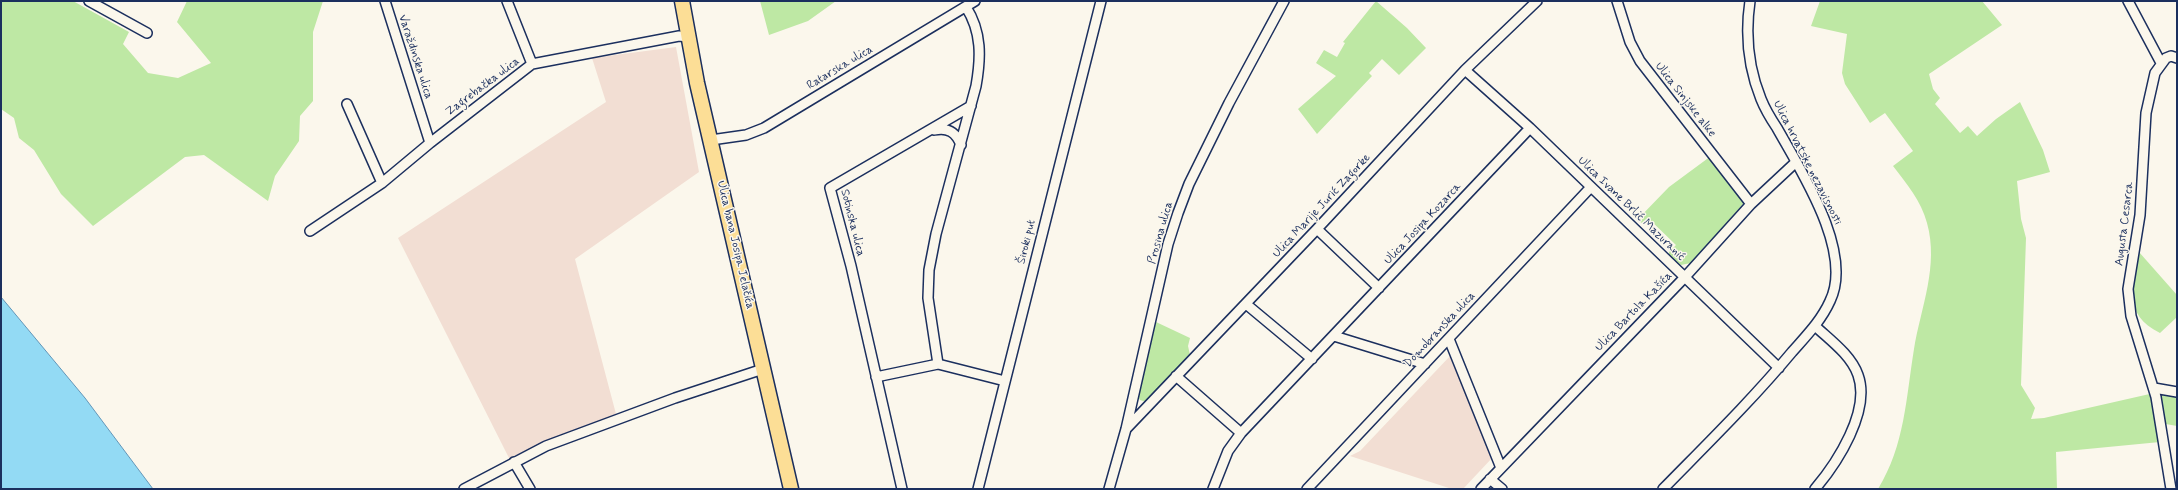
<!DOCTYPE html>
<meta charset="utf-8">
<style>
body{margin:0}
#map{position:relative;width:2178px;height:490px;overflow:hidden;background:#fbf7ec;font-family:Mynerve,sans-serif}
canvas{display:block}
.frame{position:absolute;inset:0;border:2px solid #1b2f5e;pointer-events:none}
</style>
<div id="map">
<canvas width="2178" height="490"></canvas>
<div class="frame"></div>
</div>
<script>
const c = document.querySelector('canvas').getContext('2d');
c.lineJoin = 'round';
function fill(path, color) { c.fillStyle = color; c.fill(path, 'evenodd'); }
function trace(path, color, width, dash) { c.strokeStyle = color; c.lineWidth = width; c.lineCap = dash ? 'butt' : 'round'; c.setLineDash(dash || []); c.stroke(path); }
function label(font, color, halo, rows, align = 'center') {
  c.font = font + ' Mynerve,sans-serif'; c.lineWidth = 3; c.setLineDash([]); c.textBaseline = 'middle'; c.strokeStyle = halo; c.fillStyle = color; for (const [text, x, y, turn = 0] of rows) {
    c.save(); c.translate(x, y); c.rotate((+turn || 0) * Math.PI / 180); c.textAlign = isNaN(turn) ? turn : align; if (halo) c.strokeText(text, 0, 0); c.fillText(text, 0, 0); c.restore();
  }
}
const built = new Path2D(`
 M676,47l23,125 -124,87 41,155 -107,44 -111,-220 208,-136 -14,-44z
 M1451,355l42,102 -30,32h-11l-102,-33 10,-5z`);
const green = new Path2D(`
 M1,1h72l56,31 -6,12 25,29 30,5 33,-15 -34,-41 10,-21h136l-10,31v69l-13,15 -1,25 -24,35 -7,25 -64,-46 -19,2 -92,69 -32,-32 -27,-44 -15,-12 -5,-20 -13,-9z
 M760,1h76l-28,20 -39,14z
 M1376,1l31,27 19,20 -27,27 -17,-16 -13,14 3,3 -55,58 -19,-25 38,-33 -20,-13 8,-13 13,7 8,-14 -2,-1z
 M1820,1h162l20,24 -73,49 4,15 7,9 -5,6 25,29 8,-7 9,10 19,-17 24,-17 23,48 7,22 -33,9 4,38 5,19 -5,147 14,23 -4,11 13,-1 110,-25 23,-1v34l-17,-3v19l-104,10 1,37h-179c27,-44 28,-91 36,-140 7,-42 25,-83 13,-126 -6,-22 -20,-39 -34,-57l20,-15 -28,-38 -15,10 -25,-39 -3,-11 5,-39 -36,-8z
 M1711,156l33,43v4l-53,60 -10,2 -12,-9v-4l7,-7 -28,-27 -6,5 -5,-3 32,-33z
 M2139,252l38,43v22l-17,16c-38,-19 -27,-46 -21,-81z
 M1156,322l34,16 -2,8 2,9 -44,47 -6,-2 -2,-3z`);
const water = new Path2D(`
 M1,297l84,101 68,91h-152z`);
const street = new Path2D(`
 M89,1l58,32
 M385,1l45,142
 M507,1l25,63
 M1617,1l13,41 10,19 111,143
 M2128,1l33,62
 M1465,70l65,58 249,240
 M347,104l35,79
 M934,130c14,-3 22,2 27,15
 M711,140l35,-5 18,-7 211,-127
 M1317,229l62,59
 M310,231l72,-48 48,-40 102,-79 147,-28 9,1
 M1246,304l66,55
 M1815,326c15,14 36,29 43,49 13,36 -21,88 -43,114
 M1334,336l91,28
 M1449,339l52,129
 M938,364l-10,-66 1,-28 7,-36 40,-148c5,-28 6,-54 -10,-79
 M1176,376l65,57
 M876,377l62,-13 67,17
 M2154,388l23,4
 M1126,429l191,-200 148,-159 72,-69
 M514,462l16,27
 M1490,479l12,10
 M464,489l82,-43 129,-48 88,-29
 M902,489l-51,-223 -21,-78 141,-82
 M978,489l123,-488
 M1109,489l17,-60 42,-185 10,-31 11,-29 40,-81 55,-102
 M1213,489l15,-38 13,-18 289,-305
 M1307,489l284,-302
 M1481,489l204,-212 66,-73 45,-42
 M1663,489c44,-45 89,-89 129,-137 14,-16 29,-31 38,-51 24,-49 -29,-130 -53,-173 -6,-9 -12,-19 -16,-29 -13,-32 -16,-64 -11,-98
 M2171,489l-15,-92 -25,-81 -3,-27 12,-74 6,-102 9,-40 11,-15 5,-2 6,2`);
const primary = new Path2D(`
 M682,1l15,82 94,406`);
const streetNames = [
 ["Varaždinska ulica",415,57,72],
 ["Ratarska ulica",840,68,-31],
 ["Zagrebačka ulica",483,87,-37],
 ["Ulica Sinjske alke",1685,100,52],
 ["Ulica hrvatske nezavisnosti",1807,163,63],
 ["Ulica Marije Jurić Zagorke",1322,206,-47],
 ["Ulica Ivane Brlić Mazuranić",1631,209,44],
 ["Sotinska ulica",852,223,76],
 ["Ulica Josipa Kozarca",1423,224,-47],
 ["Augusta Cesarca",2125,224,-83],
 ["Prosina ulica",1161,233,-74],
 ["Široki put",1027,242,-76],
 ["Ulica bana Josipa Jelačića",735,245,77],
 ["Ulica Bartola Kašića",1634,312,-46],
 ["Domobranska ulica",1440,330,-47]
];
fill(built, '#f2ded3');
fill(green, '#bee8a4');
fill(water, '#93daf4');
trace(water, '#6396b8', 1);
trace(street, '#1b2f5e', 12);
trace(primary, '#1b2f5e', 17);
trace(street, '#fbf7ec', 9);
trace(primary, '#fcde96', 14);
label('12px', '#1b2f5e', '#fbf7ec', streetNames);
</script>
